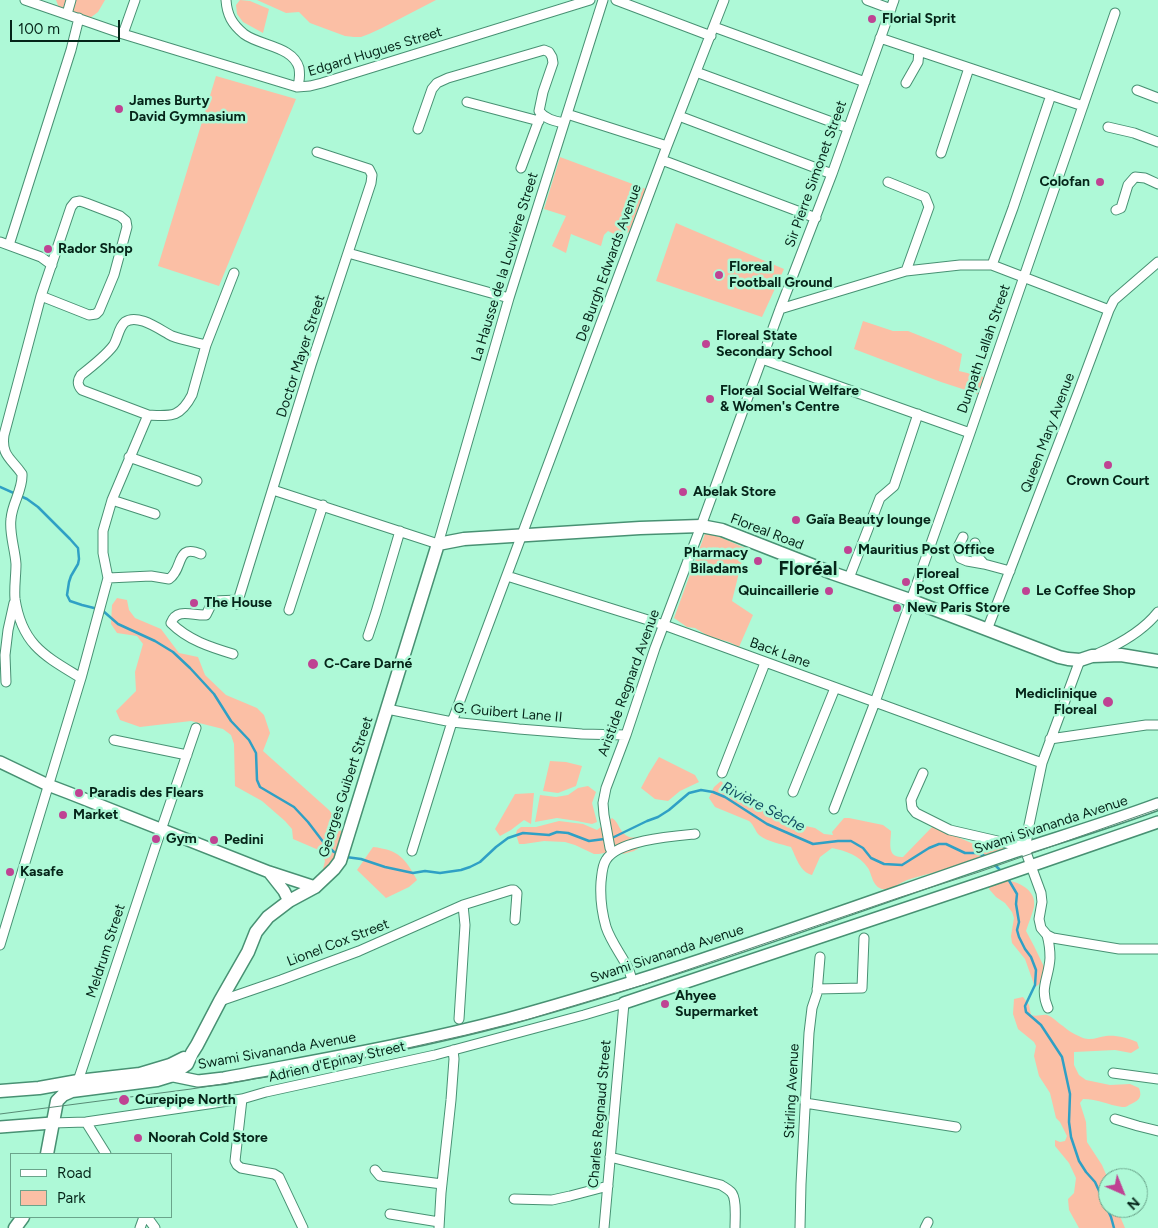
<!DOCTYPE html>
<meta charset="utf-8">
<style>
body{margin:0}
#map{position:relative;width:1158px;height:1228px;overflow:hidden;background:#aef9d7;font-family:Figtree,sans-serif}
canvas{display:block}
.legend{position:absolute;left:10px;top:1153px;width:162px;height:65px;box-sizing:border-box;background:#aef9d7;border:1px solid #6aa48b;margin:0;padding:6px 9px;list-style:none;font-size:15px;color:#052519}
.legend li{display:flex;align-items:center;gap:10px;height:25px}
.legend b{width:25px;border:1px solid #6aa48b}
.north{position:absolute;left:1098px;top:1168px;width:50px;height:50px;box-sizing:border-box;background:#aef9d7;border:1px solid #6aa48b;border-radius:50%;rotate:136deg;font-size:14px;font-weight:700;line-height:20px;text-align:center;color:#052519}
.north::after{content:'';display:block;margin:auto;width:18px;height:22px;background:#bf4393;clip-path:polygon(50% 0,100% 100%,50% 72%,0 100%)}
.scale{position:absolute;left:10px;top:20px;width:110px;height:22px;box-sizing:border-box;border:2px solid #052519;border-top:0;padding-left:6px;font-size:15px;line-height:18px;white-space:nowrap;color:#052519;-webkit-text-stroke:4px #aef9d7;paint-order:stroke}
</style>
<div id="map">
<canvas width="1158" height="1228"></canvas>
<ul class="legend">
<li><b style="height:6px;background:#fff"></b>Road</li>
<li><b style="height:14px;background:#fbbfa5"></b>Park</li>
</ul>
<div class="north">N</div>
<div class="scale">100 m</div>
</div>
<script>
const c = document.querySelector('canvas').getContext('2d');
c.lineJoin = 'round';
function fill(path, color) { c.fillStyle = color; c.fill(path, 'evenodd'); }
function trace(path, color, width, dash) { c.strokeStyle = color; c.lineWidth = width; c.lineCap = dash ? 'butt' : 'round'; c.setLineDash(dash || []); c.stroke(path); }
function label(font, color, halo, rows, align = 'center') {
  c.font = font + ' Figtree,sans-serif'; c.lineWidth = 5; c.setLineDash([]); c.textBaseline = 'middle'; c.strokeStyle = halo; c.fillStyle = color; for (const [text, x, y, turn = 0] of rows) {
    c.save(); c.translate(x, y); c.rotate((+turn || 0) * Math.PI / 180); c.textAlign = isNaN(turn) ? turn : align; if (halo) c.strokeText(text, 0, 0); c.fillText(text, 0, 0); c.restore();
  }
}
const green = new Path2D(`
 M56,0h49l-7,12 -8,6 -31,-10z
 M240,0l10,1 19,8 -6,24 -20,-11 -6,-8 -1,-9z
 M257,0h179l-54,28 -13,6 -8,3h-7l-9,-1 -35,-13 -11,-11 -13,1z
 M216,76l80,23 -77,187 -61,-20z
 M560,157l86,32 -17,43 -11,4 -10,-5 -4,4 -3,11 -30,-12 -5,19 -14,-7 14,-30 -22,-7z
 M676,223l108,46 -22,48 -106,-36z
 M863,321l30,10h15l35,14 19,9 -3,17 25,6 -6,17 -37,-12 -87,-33z
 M706,531l39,17 -13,53 21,14 -14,32 -10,-5 -21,-6 -13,-8 -8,-1 -13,-9z
 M117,598l10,2 2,10 6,8 26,11 18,24 19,4 7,18 21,20 31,13 7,7 6,18 -7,18 66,59 12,15v31l-12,15 -6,-2 2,-8 -4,-10 -28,-12 -1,-10 -7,-8 -23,-20 -27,-15 -1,-42 -3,-9 -8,-6 -32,-8 -51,6 -20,-7 -4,-9 20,-20 -1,-19 8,-28 -6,-8 -20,-3 -6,-9 1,-19z
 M659,757l36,18 4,7 -19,9 -12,10 -13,-2 -14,-11 8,-15z
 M550,761l16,1 16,4 -6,20 -18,7 -15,-2z
 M721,781l13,14 17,10 19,6 31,14 14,3 9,6 9,1 -1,-3 12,-14h5l34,7 8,6c0,11 -5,27 12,26l30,-31 45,20 10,-2 14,2 8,3c-21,7 -41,15 -62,20 -14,3 -28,7 -41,11 -7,3 -17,11 -25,9 -10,-3 -10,-15 -14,-21 -9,-13 -22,-17 -36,-20l-12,9 -8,18c-12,-3 -16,-18 -21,-28 -10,-3 -23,-5 -32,-12 -4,-4 -5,-10 -10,-14l-34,-14 -6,-9 5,-11z
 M588,786l8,6 -4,11 5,19 -5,2 -15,-3 -20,-3 -22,4 5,-27 16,2 12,-2 10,-7z
 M534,793l-3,31 -7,-4 -13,10 -11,6 -5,-7 20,-35z
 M612,818c8,5 7,15 17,19 6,2 11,-2 17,0l-3,8 -9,6 -11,3 -4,-4 -20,4h-5l-19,-9 -10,-3 -21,-1 -20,3h-5l-3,-10 1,-4 4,-3h15l23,-6 24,3 14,6z
 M373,847c26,3 32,11 44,33l-8,7 -23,11 -29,-28z
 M1004,880c14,1 33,10 30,27 -2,8 -6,17 -8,24l8,15 12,25 -1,7 -7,7 -3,2 -10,-28 -13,-16 -1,-7 3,-18 -2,-6 -7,-9 -9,-6 -7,-8 1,-4z
 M1023,997l6,8 2,10c6,2 11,-1 16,0 5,1 11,8 16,11 5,5 13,9 20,12 9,3 15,-1 23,-2 10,-1 22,2 31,6l2,6 -8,5 -16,-3 -41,2v13l5,10 7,5 24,5 20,-1 9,4c4,10 -1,13 -10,17 -3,2 -3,2 -7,2 -14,-2 -24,-8 -39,-8l-3,4 6,19 1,20 15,23 6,14v29h10l1,6 6,14h-46l-10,-18 -1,-11 6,-6 2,-15 -7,-15 -14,-17v-6l5,2 5,-1 2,-5 -7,-14 -4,-4 -6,-25 -11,-17 -5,-20 2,-10 -2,-4 -16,-13 -5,-15 1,-15z`);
const stream = new Path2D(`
 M0,487l27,12 11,8 32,32 8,9 1,11 -1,5 -7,12 -2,6 -2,13 3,6 12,4 20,5 16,14 37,17 18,11 17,16 24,26 17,27 18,19 7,13 1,27 3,7 34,20 14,15 16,21 10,9 4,2
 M346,857l15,2 24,8 28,6 12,-2 15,2 21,-3 9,-3 10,-5 16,-15 12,-9 15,-5 26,2 8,-3 11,1 21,8 23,-3 35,-17 11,-4 11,-7 20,-17 12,-3 12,2 12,5 42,27 46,20 25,-3h13l12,7 8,10 13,6 18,1 27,-17 10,-4h7l19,9h13l9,4
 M993,863l8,8
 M1007,877l10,17 -1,10 3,18 -2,8 2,7 6,12 6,8 5,13 -1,15 -10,21 1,6 15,13 21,32 8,37 -1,28 2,15 8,24 7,11 9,10 16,35 3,11`);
const minor = new Path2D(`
 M25,0l98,34 174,53 13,-1 12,-3 268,-83
 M226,0c1,15 6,24 18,34 16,12 49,12 55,34 1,7 1,13 -2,19
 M616,0l95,36
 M867,0l24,9
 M67,14l4,-14
 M714,27l151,55
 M123,34l12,-34
 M880,38l203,68
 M696,72l152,56
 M906,83l12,-21 1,-11
 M1137,90l21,8
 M467,102l72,19
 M567,114l100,32
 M679,116l153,58
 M1108,127l26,6 24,9
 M418,129l14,-40 5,-6 11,-5 96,-28 5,2 3,5 1,6 -10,29 -4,19c6,8 15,10 25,12
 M941,153l28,-85
 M662,160l154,58
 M521,168l19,-51
 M888,182l37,15 4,10 -23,64
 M1116,210l5,-2 7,-23 7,-8 10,1 13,6
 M0,242l41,15 11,8
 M9,245l62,-195 8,-32
 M348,253l161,45
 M992,265l21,-57 38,-113
 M41,296l48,19 7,-1 3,-3 15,-36 13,-48 -1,-6 -6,-5 -34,-13 -6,-2 -5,1 -4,5 -30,89 -37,139c-3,21 8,24 18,39 1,16 -10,29 -11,45 -2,14 4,30 5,45 0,12 -2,23 -1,35 7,46 30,57 66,79
 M780,309l126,-38 54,-6h32l117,45
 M206,345l28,-72
 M762,359l208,74
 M129,457l68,24
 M273,490l165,54 71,-246 94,-298
 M112,500l43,14
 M963,537l-6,12 3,9 7,3 17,3
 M975,543l1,12 8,9 26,7
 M507,576l157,49 378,138
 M108,578l43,-2 18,3c15,-10 6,-36 32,-25
 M849,578l31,-80 14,-12 24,-72
 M237,604l74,-239 60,-182 1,-8 -3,-6 -52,-17
 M289,610l34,-105
 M987,630l91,-237 31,-83 5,-10 44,-38
 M368,636l8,-24 24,-81
 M1099,653c23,-10 44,-22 59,-41
 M233,654c-23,-7 -45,-14 -62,-31 6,-16 22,-7 35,-8l7,-14 26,-1
 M1080,660l-38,103 -13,62 -3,20 1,10 14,38 1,9 -3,17 2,9 6,7 6,3 66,11h39
 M6,682l-1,-27 3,-25 6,-27
 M387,709l65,13 67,7 63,5 44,1
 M1050,739l96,-14h12
 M114,740l73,15
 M722,773l43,-110
 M923,773l-12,27 1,8 4,5 34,17 65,15h11
 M793,792l42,-104
 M834,809l41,-107 95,-269 145,-420
 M412,851l40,-129 215,-576 57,-146
 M612,852l-2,-4 -6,-33 -1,-12 3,-15 20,-53 29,-87 46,-122 79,-217 52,-135 62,-174
 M1047,935c2,7 3,15 3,23 -1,20 -11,30 -2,50
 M0,945l81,-267 27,-100 -5,-25v-22l9,-31 36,-85c23,1 32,3 44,-20l14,-50c-11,-3 -23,-5 -34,-9 -12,-6 -34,-23 -47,-14 -7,6 -7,17 -12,24 -7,9 -23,22 -32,29 -4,6 -4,10 1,15l66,25
 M633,982c-2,-4 -3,-10 -5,-14 -7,-14 -17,-26 -22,-41 -4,-14 -6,-30 -5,-45 1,-8 1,-16 5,-22 12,-20 68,-24 89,-26
 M817,989l45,-1 2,-50
 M220,1001l61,-21 78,-29 104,-46 48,-15h3l3,3 -2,27
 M459,1019l6,-94 -2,-20
 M1113,1073l45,6
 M78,1081l83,-251 35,-102
 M242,1099l-7,62 2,4 4,3 33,6 5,3 24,51
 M805,1103l151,24
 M1115,1119l23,7 20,5
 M86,1122l20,32
 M52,1123l34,-1 156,-23 24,-7 169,-37 149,-40 40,-12 -20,225
 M610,1157l111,28c3,2 7,4 10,7 6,6 4,27 4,36
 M375,1170l5,6 62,8
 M514,1199l38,1 18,-4 38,-10
 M390,1214l49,8
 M147,1217l8,11
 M140,1228l4,-11
 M439,1228l2,-35 10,-93 3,-41 -1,-9
 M800,1228l1,-44 8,-151 3,-25 5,-15 3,-36
 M925,1228l3,-6`);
const tertiary = new Path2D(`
 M0,762l48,23 21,8 200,79 46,15
 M269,872l15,19 5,10
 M624,1003l366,-123 168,-58
 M164,1074l34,7 26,-3c94,-18 189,-34 283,-59 168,-46 332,-107 498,-164 51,-17 102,-32 153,-51
 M0,1127l52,-4`);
const secondary = new Path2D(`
 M0,1091l39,-3 39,-7 62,-7 30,-9 14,-7
 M47,1154l10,-53 6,-6 9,-4 85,-11 13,-4 17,-12 5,-11 5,-8 23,-44 28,-49 8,-20 12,-15 21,-16 26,-14 19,-18 6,-8 98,-317 26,-5 176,-11 61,-2 21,4 110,43 78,27 149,57 9,2 12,1 12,-4 29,-1 37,6
 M15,1228l8,-11`);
const tram = new Path2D(`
 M0,1114l191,-25 95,-15 41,-8 139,-31 60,-15 117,-35 258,-88 78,-25 179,-63`);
const markers = [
 [872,19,5,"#bf4393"],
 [119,109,5,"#bf4393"],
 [1100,182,5,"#bf4393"],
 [48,249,5,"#bf4393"],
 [719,275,5,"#bf4393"],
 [706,344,5,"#bf4393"],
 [710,399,5,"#bf4393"],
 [1108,465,5,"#bf4393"],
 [683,492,5,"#bf4393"],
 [796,520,5,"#bf4393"],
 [848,550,5,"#bf4393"],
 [758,561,5,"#bf4393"],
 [906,582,5,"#bf4393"],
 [829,591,5,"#bf4393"],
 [1026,591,5,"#bf4393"],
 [194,603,5,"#bf4393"],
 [897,608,5,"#bf4393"],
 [313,664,6,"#bf4393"],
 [1108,702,6,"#bf4393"],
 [79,793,5,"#bf4393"],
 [63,815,5,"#bf4393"],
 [156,839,5,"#bf4393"],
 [214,840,5,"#bf4393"],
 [10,872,5,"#bf4393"],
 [665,1004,5,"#bf4393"],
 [124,1100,6,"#bf4393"],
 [138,1138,5,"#bf4393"]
];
const poiNames = [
 ["Florial Sprit",882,19],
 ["James Burty",129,101],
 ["David Gymnasium",129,117],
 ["Colofan",1090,182,"right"],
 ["Rador Shop",58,249],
 ["Floreal",729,267],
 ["Football Ground",729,283],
 ["Floreal State",716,336],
 ["Secondary School",716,352],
 ["Floreal Social Welfare",720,391],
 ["& Women's Centre",720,407],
 ["Crown Court",1108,481,"center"],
 ["Abelak Store",693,492],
 ["Gaïa Beauty lounge",806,520],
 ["Mauritius Post Office",858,550],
 ["Pharmacy",748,553,"right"],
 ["Biladams",748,569,"right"],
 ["Floreal",916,574],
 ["Post Office",916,590],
 ["Quincaillerie",819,591,"right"],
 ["Le Coffee Shop",1036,591],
 ["The House",204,603],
 ["New Paris Store",907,608],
 ["C-Care Darné",324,664],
 ["Mediclinique",1097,694,"right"],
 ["Floreal",1097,710,"right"],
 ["Paradis des Flears",89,793],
 ["Market",73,815],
 ["Gym",166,839],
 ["Pedini",224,840],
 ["Kasafe",20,872],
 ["Ahyee",675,996],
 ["Supermarket",675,1012],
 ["Curepipe North",135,1100],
 ["Noorah Cold Store",148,1138]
];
const streetNames = [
 ["Edgard Hugues Street",375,52,-17],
 ["Sir Pierre Simonet Street",816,174,-70],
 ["De Burgh Edwards Avenue",609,263,-70],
 ["La Hausse de la Louviere Street",505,267,-73],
 ["Dunpath Lallah Street",984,349,-71],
 ["Doctor Mayer Street",301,356,-72],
 ["Queen Mary Avenue",1048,433,-69],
 ["Floreal Road",767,532,21],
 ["Back Lane",780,653,20],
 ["Aristide Regnard Avenue",629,683,-70],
 ["G. Guibert Lane II",508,713,5],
 ["Georges Guibert Street",346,787,-72],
 ["Swami Sivananda Avenue",1051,825,-18],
 ["Lionel Cox Street",338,943,-21],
 ["Meldrum Street",106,951,-72],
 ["Swami Sivananda Avenue",667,954,-18],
 ["Swami Sivananda Avenue",277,1051,-10],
 ["Adrien d'Epinay Street",337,1062,-13],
 ["Stirling Avenue",792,1091,-87],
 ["Charles Regnaud Street",600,1114,-85]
];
const waterNames = [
 ["Rivière Sèche",763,807,27]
];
const districtNames = [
 ["Floréal",808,569]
];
fill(green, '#fbbfa5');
trace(stream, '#2fa0c5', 2.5);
trace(minor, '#489173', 11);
trace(tertiary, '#489173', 14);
trace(secondary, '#489173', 15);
trace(minor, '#fff', 9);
trace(tertiary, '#fff', 11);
trace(secondary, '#fff', 12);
trace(tram, '#578b75', 1);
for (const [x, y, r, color] of markers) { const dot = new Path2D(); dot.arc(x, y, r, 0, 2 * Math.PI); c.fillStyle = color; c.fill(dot); trace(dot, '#aef9d7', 2); }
label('bold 14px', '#052519', '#aef9d7', poiNames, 'left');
label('14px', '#052519', '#aef9d7', streetNames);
label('italic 15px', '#134f63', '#aef9d7', waterNames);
label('bold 19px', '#052519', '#aef9d7', districtNames);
</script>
